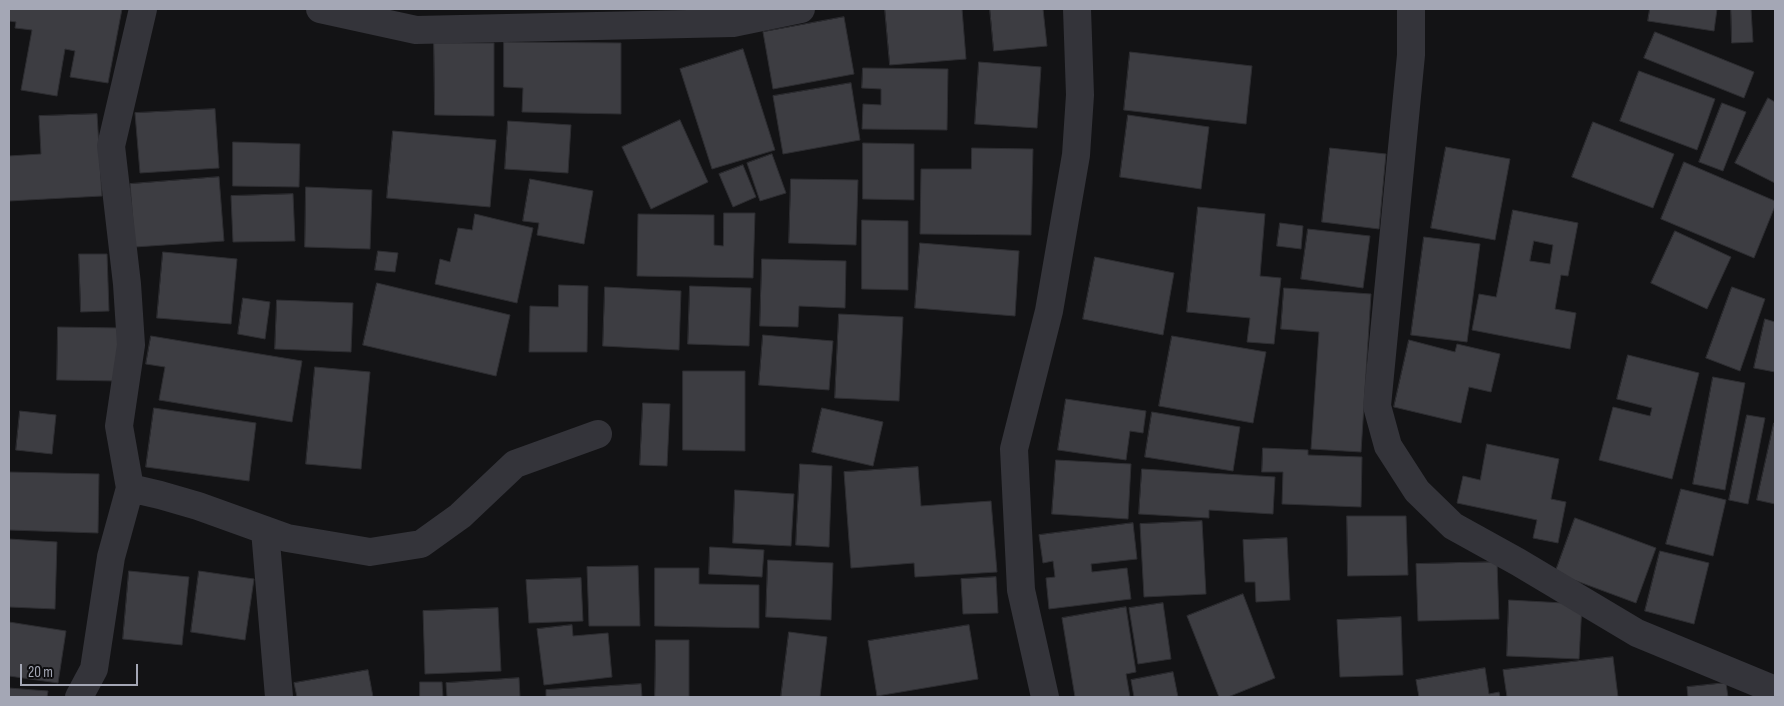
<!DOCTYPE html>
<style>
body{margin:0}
#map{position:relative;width:1784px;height:706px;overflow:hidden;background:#131315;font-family:"Sofia Sans Condensed",sans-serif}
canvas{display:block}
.frame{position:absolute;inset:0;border:10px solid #a4a7b5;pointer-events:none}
.scale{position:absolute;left:20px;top:664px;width:118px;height:22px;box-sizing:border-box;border:2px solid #a4a7b5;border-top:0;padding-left:6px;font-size:15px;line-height:18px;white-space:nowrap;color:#a4a7b5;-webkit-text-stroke:4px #0e0e10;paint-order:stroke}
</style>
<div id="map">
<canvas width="1784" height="706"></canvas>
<div class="frame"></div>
<div class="scale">20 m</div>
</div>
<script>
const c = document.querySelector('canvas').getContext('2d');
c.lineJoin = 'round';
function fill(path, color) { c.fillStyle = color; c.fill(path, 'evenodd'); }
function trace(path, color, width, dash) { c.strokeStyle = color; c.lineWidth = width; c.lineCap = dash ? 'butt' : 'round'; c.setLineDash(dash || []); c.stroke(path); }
const building = new Path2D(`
 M9,9h113l-14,74 -38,-6 5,-26 -10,-2 -8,47 -36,-6 11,-60 -17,-2 1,-6 -7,-1z
 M885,9h77l4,50 -76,6z
 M990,9h53l4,37 -53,5z
 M1650,9h67l-3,22 -66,-10z
 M1731,9h20l2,33 -21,1z
 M844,17l10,57 -81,15 -10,-57z
 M1655,32l99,40 -10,26 -100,-40z
 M504,42l117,1v71l-99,-2 1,-24 -19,-1z
 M434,43h60v73l-59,-1z
 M743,49l32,101 -63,19 -32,-100z
 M1130,52l122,14 -6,58 -122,-14z
 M979,62l62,5 -4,61 -62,-4z
 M863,68l85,1 -1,61 -85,-1 1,-25 18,1v-16l-19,-1z
 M1639,71l76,28 -18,51 -77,-29z
 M851,83l9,57 -77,14 -10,-58z
 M1768,98l7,4v81l-40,-20z
 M1722,103l24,9 -23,59 -24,-9z
 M215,109l4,59 -79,5 -5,-60z
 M97,114l5,82 -93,5v-45l32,-2 -2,-38z
 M1128,115l81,12 -8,62 -81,-12z
 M680,120l28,62 -57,27 -29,-62z
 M508,121l63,4 -3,48 -63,-4z
 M1593,122l81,32 -21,54 -81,-31z
 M393,131l103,9 -6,67 -103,-9z
 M233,142l67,2 -1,43 -66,-1z
 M863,143l51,1v56l-51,-1z
 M1446,147l64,12 -15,81 -64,-12z
 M972,148l61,1 -2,86 -111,-1 1,-65h50z
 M1330,148l56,6 -7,75 -57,-7z
 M772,154l14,39 -26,8 -13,-38z
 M1684,162l91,39v5l-21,52 -93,-39z
 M743,165l13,32 -23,10 -14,-33z
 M219,177l5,64 -89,6 -5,-63z
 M530,179l63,12 -9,53 -47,-9 2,-12 -16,-2z
 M791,179l67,1 -2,65 -67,-2z
 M306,187l66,3 -2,59 -65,-2z
 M293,194l2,47 -62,1 -2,-46z
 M1198,207l67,7 -5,62 21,2 -7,66 -27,-2 3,-24 -63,-6z
 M1513,210l65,13 -10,53 -7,-1 -6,34 21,4 -6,36 -98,-19 7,-36 17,3zM1534,241l19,4 -3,19 -20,-3z
 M724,213h31l-2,65 -116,-2 1,-62 76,1v30l9,1z
 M475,214l58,14 -16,75 -82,-19 5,-25 10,3 8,-34 14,2z
 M862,220l46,1v69l-46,-1z
 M1280,223l23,3 -2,23 -24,-3z
 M1308,229l62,7 -7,52 -62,-9z
 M1675,231l56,26 -24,52 -56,-26z
 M1424,237l56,7 -13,98 -56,-7z
 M920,243l99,8 -4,65 -100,-8z
 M378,251l20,2 -3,19 -20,-2z
 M163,252l74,7 -6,65 -74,-6z
 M79,254h28l2,57 -28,1z
 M1095,257l79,16 -11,62 -80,-16z
 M762,259l84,2 -1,47 -46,-2 -1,21 -38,-1z
 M377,283l133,32 -14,61 -133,-31z
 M559,285l29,1 -1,66h-58l1,-46 28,1z
 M690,286l61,2 -2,58 -61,-2z
 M605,287l76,4 -2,59 -76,-4z
 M1732,287l33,12 -25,72 -34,-13z
 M1284,288l87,6 -10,158 -50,-3 8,-117 -38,-3z
 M243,298l27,4 -5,37 -27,-5z
 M277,300l76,3 -2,49 -76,-3z
 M839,314l64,3 -4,84 -64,-3z
 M1765,319l10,3v50l-21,-4z
 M58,327l62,1 -1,53 -62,-1z
 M763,335l70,6 -4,49 -70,-5z
 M151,336l151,25 -10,61 -133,-22 6,-33 -19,-3z
 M1172,336l94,16 -13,71 -94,-17z
 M1409,340l46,12 2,-8 43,10 -9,38 -22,-5 -8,36 -67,-16z
 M1628,355l71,18 -27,106 -73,-19 14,-53 37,9 2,-8 -35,-9z
 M315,367l55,5 -9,97 -55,-5z
 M683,371h62v80l-62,-1z
 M1713,377l32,6 -20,107 -32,-6z
 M1066,399l80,12 -3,22 -13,-2 -4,29 -68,-10z
 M643,403l27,1 -3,62 -27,-1z
 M154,408l102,15 -7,58 -103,-14z
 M822,408l61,14 -10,44 -61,-14z
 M20,411l36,4 -4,39 -36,-4z
 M1152,412l88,15 -7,44 -88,-14z
 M1747,415l18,3 -17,86 -19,-4z
 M1774,423h1v81l-18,-4z
 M1487,444l72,15 -8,40 15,3 -8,41 -25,-5 4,-18 -80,-17 6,-27 17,4z
 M1263,448l45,2v5l54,2 -1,50 -79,-3 1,-32h-21z
 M1056,460l75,4 -3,55 -76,-5z
 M800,464l32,2 -3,81 -33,-2z
 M918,467l3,39 70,-5 6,71 -82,5 -1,-14 -63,5 -7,-96z
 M1142,469l133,8 -2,37 -64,-4v8l-70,-4z
 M9,472l90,2 -1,59 -89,-3z
 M1681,489l45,11 -13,56 -47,-12z
 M735,490l59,4 -3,52 -58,-3z
 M1347,516h59l2,59 -60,1z
 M1575,518l81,30 -20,55 -81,-30z
 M1202,521l4,73 -62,3 -4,-73z
 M1133,523l4,36 -46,5 1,8 35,-4 4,31 -82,10 -3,-31 9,-1 -2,-16 -10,2 -4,-28z
 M1287,538l3,62 -34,2 -1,-20h-10l-2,-42z
 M9,539l48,3 -2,67 -46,-2z
 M710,547l54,3 -2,27 -53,-3z
 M1660,551l49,12 -15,61 -49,-13z
 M768,560l65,3 -2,57 -65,-3z
 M1497,562l2,57 -81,2 -2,-57z
 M638,566l2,60h-51l-2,-59z
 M655,568h44v16l60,1v43l-104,-2z
 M129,571l60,6 -7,68 -59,-6z
 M199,571l55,8 -9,61 -54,-8z
 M996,577l2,36 -35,1 -2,-35z
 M581,578l2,43 -54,2 -3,-43z
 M1243,594l32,84 -47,19h-9l-32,-81z
 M1509,600l73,4 -3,55 -72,-3z
 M1163,603l8,56 -33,5 -9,-56z
 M1126,607l10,65 -10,2 4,23h-55l-13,-79z
 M498,608l3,63 -76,3 -2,-63z
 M1401,617l2,58 -63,2 -3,-57z
 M9,622l57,9 -8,52 -49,-7z
 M572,625l1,11 35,-3 4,44 -68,8 -7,-56z
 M969,625l9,54 -101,17 -9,-55z
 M789,632l38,5 -7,60h-39z
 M656,640h33v57h-34z
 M1613,657l5,40h-111l-4,-27z
 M1485,668l4,26 10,-2 1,5h-81l-3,-17z
 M368,670l5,27h-76l-3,-14z
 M1173,672l5,25h-44l-3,-17z
 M519,678l1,19h-73l-1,-14z
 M420,682h22l1,15h-23z
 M1726,683l2,14h-40l-1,-10z
 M641,684l1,13h-96v-7z
 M9,688l39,3 -1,6h-38z`);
const street = new Path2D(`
 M320,9l96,21 317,-7 68,-14
 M1411,9v46l-34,351 11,40 29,45 36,35 65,36 119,71 138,57
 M130,488l30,7 38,11 89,32 83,14 51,-8 39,-28 55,-52 83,-30
 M265,530l14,167
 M79,697l15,-28 17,-112 19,-69 -11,-62 12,-81 -4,-61 -16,-138 32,-137
 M1045,697l-24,-107 -7,-141 35,-138 27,-156 4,-60 -3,-86`);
fill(building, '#3d3d42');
trace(building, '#2d2d31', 1);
trace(street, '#34343a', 28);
</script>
